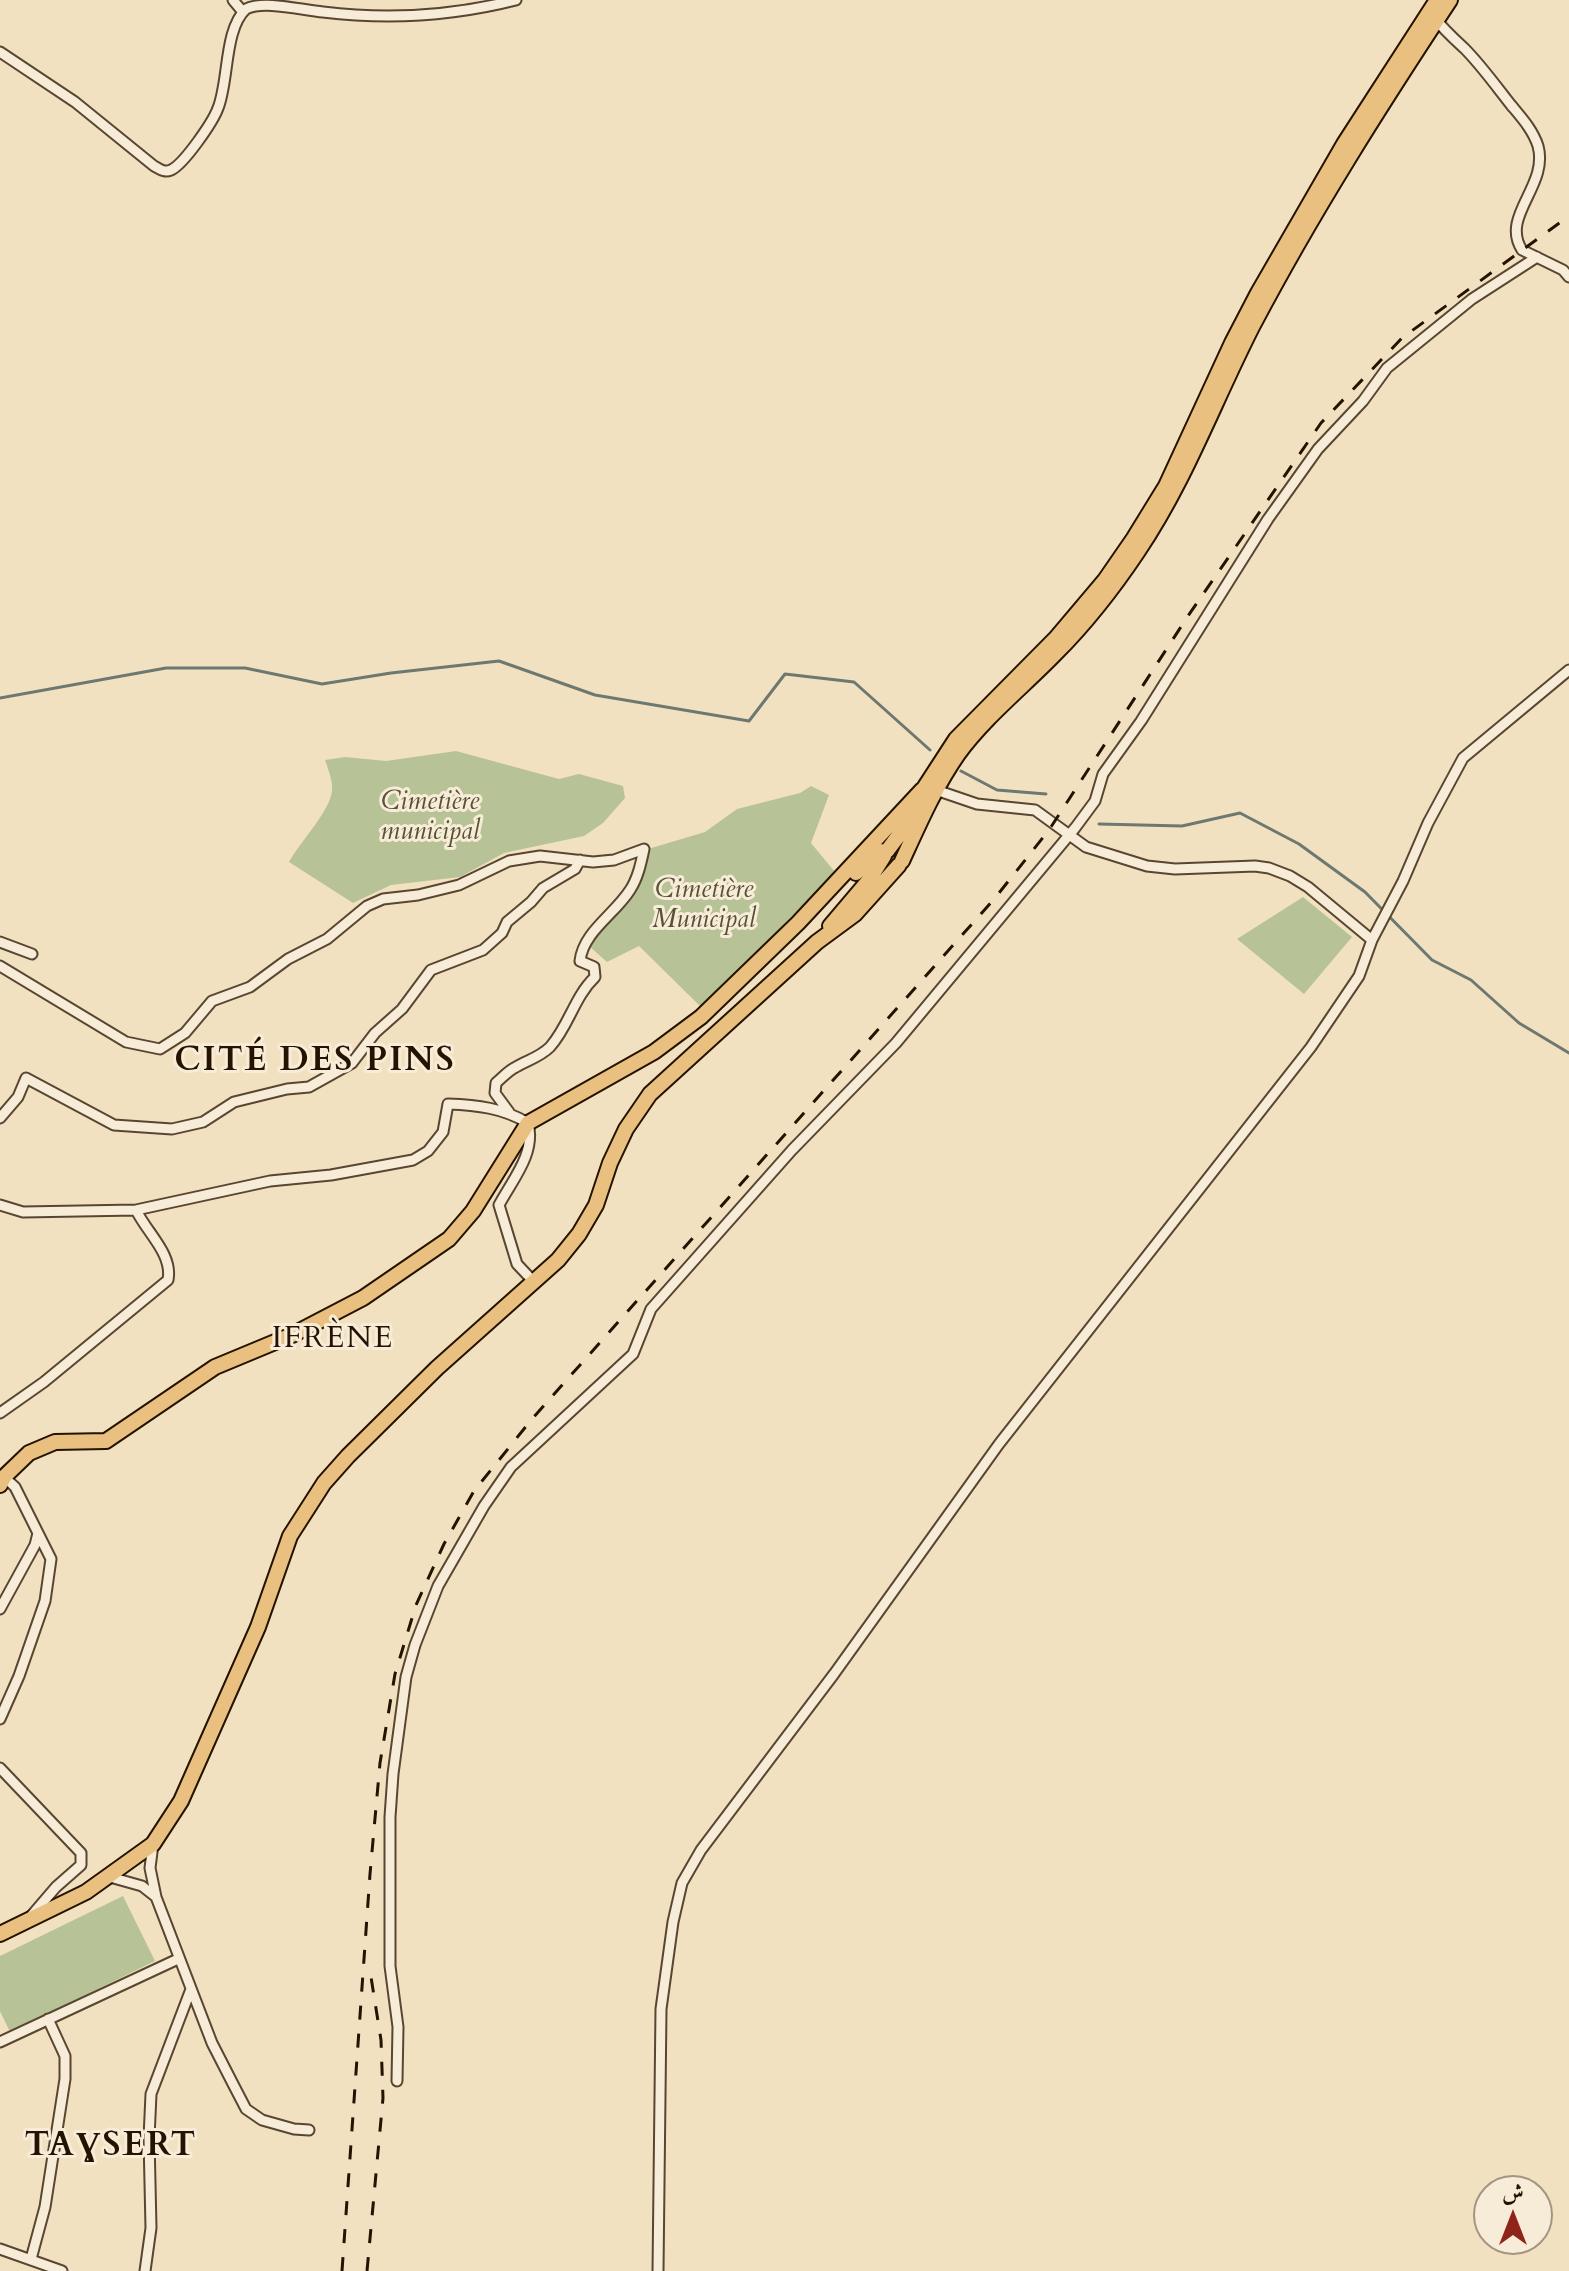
<!DOCTYPE html>
<meta charset="utf-8">
<style>
body{margin:0}
#map{position:relative;width:1569px;height:2271px;overflow:hidden;background:#f2e1c1;font-family:Cardo,Amiri,serif}
canvas{display:block}
.north{position:absolute;left:1473px;top:2175px;width:80px;height:80px;box-sizing:border-box;background:#f7ecd7;border:2px solid #a39581;border-radius:50%;rotate:0deg;font-size:22px;font-weight:700;line-height:32px;text-align:center;color:#241301}
.north::after{content:'';display:block;margin:auto;width:28px;height:36px;background:#8f2418;clip-path:polygon(50% 0,100% 100%,50% 72%,0 100%)}
</style>
<div id="map">
<canvas width="1569" height="2271"></canvas>
<div class="north">ش</div>
</div>
<script>
const c = document.querySelector('canvas').getContext('2d');
c.lineJoin = 'round';
function fill(path, color) { c.fillStyle = color; c.fill(path, 'evenodd'); }
function trace(path, color, width, dash) { c.strokeStyle = color; c.lineWidth = width; c.lineCap = dash ? 'butt' : 'round'; c.setLineDash(dash || []); c.stroke(path); }
function label(font, color, halo, rows, align = 'center') {
  c.font = font + ' Cardo,serif'; c.lineWidth = 6; c.setLineDash([]); c.textBaseline = 'middle'; c.strokeStyle = halo; c.fillStyle = color; for (const [text, x, y, turn = 0] of rows) {
    c.save(); c.translate(x, y); c.rotate((+turn || 0) * Math.PI / 180); c.textAlign = isNaN(turn) ? turn : align; if (halo) c.strokeText(text, 0, 0); c.fillText(text, 0, 0); c.restore();
  }
}
const green = new Path2D(`
 M456,751l103,28 20,-5 44,12 2,12 -22,25 -19,13 -80,17 -44,24 -69,8 -38,18 -64,-41c11,-20 41,-51 43,-71 1,-10 -4,-22 -7,-31l20,-3 41,4z
 M811,786l18,9 -18,48 24,29 -133,136 -63,-62 -32,16 -18,-16 26,-31 33,-66 57,-17 32,-23 63,-16z
 M1303,897l49,40 -48,57 -67,-55z
 M123,1896l32,65 -145,71 -10,-21v-55z`);
const stream = new Path2D(`
 M0,698l166,-30h79l77,16 69,-11 108,-12 96,34 154,26 36,-47 69,8 76,68
 M961,771l36,19 49,4
 M1099,824l83,2 58,-13 59,31 66,48 67,68 39,20 48,43 50,30`);
const street = new Path2D(`
 M233,0l10,12
 M1434,17c9,12 19,21 30,31 17,17 32,38 47,57 10,12 22,25 27,41 11,40 -38,70 -16,104l41,20 6,7
 M0,52l75,50 79,64c6,3 10,7 17,4 13,-6 42,-48 47,-62 11,-27 6,-79 28,-99 18,-9 55,1 77,3 65,8 130,4 193,-12
 M936,790l41,14 58,6 51,37 61,19 28,3 80,-3 14,2 21,8 18,11 64,53
 M0,942l32,12
 M0,966l126,76 34,7 25,-16 27,-32 38,-14 38,-28 39,-20 40,-33 16,-7 35,-4 41,-10 50,-24 31,-5 53,6 21,-2 30,-11c-3,14 -6,29 -14,41 -15,24 -47,42 -50,71l14,6 1,10c-21,20 -26,49 -45,70 -10,10 -22,13 -34,20 -7,3 -13,10 -20,16l-1,10 14,19
 M0,1118l18,-21 8,-19 88,47 58,4 31,-7 31,-20 53,-13 22,-2 43,-24 23,-30 27,-24 29,-39 52,-20 19,-17 5,-11 24,-20 12,-14 32,-19 5,-9
 M0,1205l23,7 113,-2 134,-29 61,-6 82,-15 15,-9 15,-19 5,-28c29,1 55,4 80,19 8,30 -15,56 -29,82l18,59 16,17
 M0,1413l44,-31 124,-102c5,-26 -21,-47 -32,-70
 M0,1609l35,-64 3,-12
 M0,1719l19,-43 26,-75 6,-42 -36,-72 -12,-11
 M0,1768l81,85v12l-25,22 -24,28
 M153,1844l-3,24 6,29 56,146 21,41 13,25 16,11 32,9 15,1
 M110,1877l32,9 14,11
 M0,2042l178,-83
 M397,2081l1,-54 -8,-61v-149l3,-43 13,-97 9,-32 23,-59 46,-80 27,-39 122,-113 18,-45 141,-159 104,-107 179,-215 20,-27 8,-27 38,-53 127,-202 50,-70 45,-48 24,-33 85,-69 65,-42
 M0,2249l62,22
 M31,2259l14,-52 20,-128v-23l-17,-37
 M145,2271l6,-43 -2,-90 2,-44 40,-105
 M658,2271l3,-262 12,-87 9,-39 19,-33 133,-176 165,-230 312,-397 48,-71 13,-36 31,-59 25,-58 35,-65 106,-88`);
const primary = new Path2D(`
 M919,796l37,-57 100,-101 49,-58 29,-42 32,-52 66,-143 26,-50 86,-149 93,-144
 M872,852l15,-1 36,-48
 M902,861c17,-37 33,-74 56,-107 27,-37 65,-67 97,-100 31,-31 59,-67 83,-103 48,-71 76,-150 115,-226 59,-112 127,-219 197,-325
 M856,873l10,-9 18,-8
 M830,926l39,-46 15,-24
 M0,1485l4,-8 25,-24 26,-11 51,-1 109,-74 77,-32 71,-37 86,-59 24,-28 55,-88 126,-71 47,-35 97,-94 124,-133
 M0,1934l86,-42 67,-48 28,-43 77,-174 32,-91 34,-53 24,-27 89,-88 121,-108 21,-26 17,-29 14,-42 16,-34 24,-35 167,-152 38,-28 44,-49`);
const rail = new Path2D(`
 M342,2271l28,-397 10,-111 15,-89 21,-69 28,-61 30,-53 58,-72 463,-521 54,-68 139,-214 133,-193 81,-85 167,-122
 M367,2271l16,-173 -2,-58 -10,-63`);
const parkNames = [
 ["Cimetière",430,803],
 ["municipal",430,833],
 ["Cimetière",704,891],
 ["Municipal",704,921]
];
const quarterNames = [
 ["IFRÈNE",333,1340]
];
const districtNames = [
 ["CITÉ DES PINS",315,1062],
 ["TAƔSERT",111,2147]
];
fill(green, '#b7c396');
trace(stream, '#6d7870', 3);
trace(street, '#584631', 13);
trace(primary, '#241301', 18);
trace(street, '#f7ecd7', 9);
trace(primary, '#e9c080', 14);
trace(rail, '#241301', 3, [14, 14]);
label('italic 26px', '#575135', '#f7ecd7', parkNames);
c.letterSpacing = '2px';
label('30px', '#241301', '#f7ecd7', quarterNames);
c.letterSpacing = '0px';
c.letterSpacing = '2px';
label('bold 34px', '#241301', '#f7ecd7', districtNames);
c.letterSpacing = '0px';
</script>
